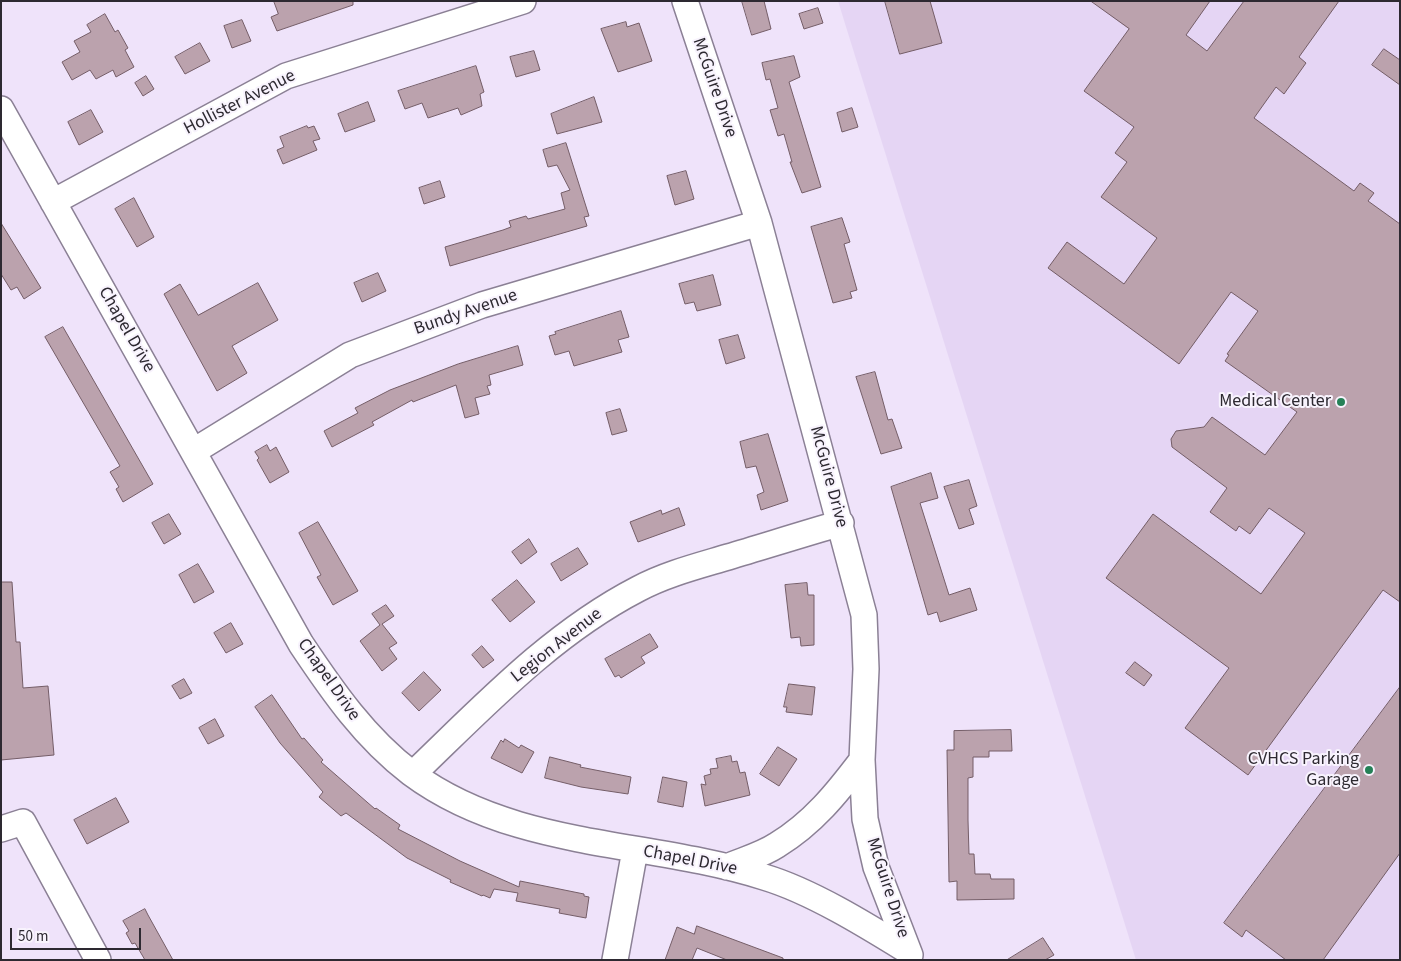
<!DOCTYPE html>
<style>
body{margin:0}
#map{position:relative;width:1401px;height:961px;overflow:hidden;background:#efe3fa;font-family:"Source Sans 3",sans-serif}
canvas{display:block}
.frame{position:absolute;inset:0;border:2px solid #2d2931;pointer-events:none}
.scale{position:absolute;left:10px;top:928px;width:131px;height:22px;box-sizing:border-box;border:2px solid #2d2931;border-top:0;padding-left:6px;font-size:15px;line-height:18px;white-space:nowrap;color:#2d2931;-webkit-text-stroke:4px #f8f3fd;paint-order:stroke}
</style>
<div id="map">
<canvas width="1401" height="961"></canvas>
<div class="frame"></div>
<div class="scale">50 m</div>
</div>
<script>
const c = document.querySelector('canvas').getContext('2d');
c.lineJoin = 'round';
function fill(path, color) { c.fillStyle = color; c.fill(path, 'evenodd'); }
function trace(path, color, width, dash) { c.strokeStyle = color; c.lineWidth = width; c.lineCap = dash ? 'butt' : 'round'; c.setLineDash(dash || []); c.stroke(path); }
function label(font, color, halo, rows, align = 'center') {
  c.font = font + ' "Source Sans 3",sans-serif'; c.lineWidth = 4; c.setLineDash([]); c.textBaseline = 'middle'; c.strokeStyle = halo; c.fillStyle = color; for (const [text, x, y, turn = 0] of rows) {
    c.save(); c.translate(x, y); c.rotate((+turn || 0) * Math.PI / 180); c.textAlign = isNaN(turn) ? turn : align; if (halo) c.strokeText(text, 0, 0); c.fillText(text, 0, 0); c.restore();
  }
}
const built = new Path2D(`
 M838,1h562v959h-264z`);
const building = new Path2D(`
 M274,1h79v4l-76,26 -6,-14 7,-3z
 M742,1h22l7,28 -19,6z
 M885,1h45l12,42 -42,11z
 M1091,1h119l-24,34 21,16 37,-50h95l-40,56 7,6 -22,31 -8,-7 -22,31 100,73 6,-8 14,10 -6,8 32,23v378l-17,-12 -135,185 -63,-47 44,-60 -123,-90 47,-64 108,80 44,-61 -36,-25 -19,26 -11,-8 -3,5 -26,-19 17,-24 -55,-41 -1,-8 5,-8 28,-4 8,-10 53,38 32,-43 -72,-51 4,-6 -2,-1 31,-43 -27,-19 -52,72 -131,-96 19,-26 57,42 33,-46 -56,-41 26,-35 -12,-9 19,-26 -50,-36 45,-62z
 M818,8l5,15 -19,6 -5,-15z
 M105,14l10,18 3,-2 10,18 -3,2 9,17 -18,10 -3,-7 -17,9 -6,-9 -18,10 -10,-18 18,-10 -6,-11 17,-9 -4,-7z
 M242,20l9,21 -19,7 -8,-22z
 M626,22l1,5 12,-4 13,38 -34,11 -17,-43z
 M200,43l10,18 -25,13 -10,-17z
 M1384,49l16,11v25l-28,-20z
 M534,51l6,19 -24,7 -6,-20z
 M794,56l6,21 -11,5 32,105 -19,6 -12,-31h2l-8,-28 -6,2 -8,-26 8,-2 -8,-29 -4,1 -4,-17z
 M476,66l8,26 -4,2 2,12 -21,9 -3,-7 -30,10 -6,-15 -17,6 -7,-18z
 M146,76l8,13 -11,7 -8,-13z
 M594,97l8,25 -45,12 -6,-20z
 M368,102l7,19 -30,11 -7,-18z
 M852,108l6,19 -16,5 -5,-19z
 M91,110l12,22 -24,13 -11,-23z
 M307,126l1,2 6,-2 6,13 -7,2 4,9 -34,14 -6,-14 7,-3 -4,-10z
 M566,143l23,73 -5,1 3,9 -137,40 -5,-19 58,-17 8,-3 -2,-6 17,-5 2,3 37,-10 -4,-16 9,-3 -13,-25 -9,2 -5,-17z
 M686,171l8,28 -19,6 -8,-29z
 M440,181l5,16 -21,7 -5,-16z
 M134,198l20,39 -17,10 -22,-38z
 M842,218l8,24 -6,2 13,46 -7,2 2,6 -19,5 -22,-76z
 M1,223l40,65 -17,11 -7,-12 -6,3 -10,-16z
 M378,273l8,18 -24,11 -8,-19z
 M713,275l8,30 -24,6 -3,-9 -9,2 -6,-20z
 M258,283l20,37 -46,26 15,27 -30,18 -53,-97 16,-10 18,31z
 M621,311l8,26 -11,3 4,12 -48,14 -5,-15 -14,4 -6,-19 7,-2 -1,-2z
 M63,327l90,157 -30,18 -7,-13 3,-2 -9,-15 10,-6 -75,-129z
 M738,335l7,23 -19,6 -7,-24z
 M518,346l5,19 -34,10 2,10 -4,1 3,8 -15,4 4,16 -14,4 -9,-33 -43,17 -1,-2 -40,22 2,3 -42,22 -8,-16 34,-18 -3,-5 35,-18 68,-26z
 M875,372l13,48 4,-1 10,29 -21,6 -25,-77z
 M620,409l7,22 -15,4 -6,-22z
 M768,434l20,67 -27,9 -4,-15 7,-3 -8,-26 -10,2 -6,-26z
 M267,445l3,6 6,-4 13,25 -19,11 -13,-23 2,-2 -4,-6z
 M931,473l7,25 -18,5 29,92 21,-7 7,22 -37,12 -3,-10 -9,3 -37,-128z
 M969,480l8,26 -8,3 5,15 -15,5 -15,-42z
 M679,508l6,17 -47,17 -8,-20 31,-12 1,4z
 M169,514l12,20 -17,10 -12,-21z
 M318,522l40,69 -25,14 -16,-28 4,-2 -22,-42z
 M529,539l8,13 -16,12 -9,-12z
 M578,548l10,16 -27,17 -10,-17z
 M198,564l16,28 -20,11 -15,-28z
 M517,580l18,22 -25,20 -18,-22z
 M1,582h11l4,60h4l3,46 25,-2 6,69 -53,5z
 M807,583l1,12h6v50l-13,1 -1,-9 -9,1 -6,-53z
 M386,605l8,11 -12,8 15,19 -8,5 8,11 -15,12 -22,-30 20,-16 -8,-11z
 M231,623l12,21 -17,9 -12,-20z
 M650,634l8,13 -17,10 4,6 -24,15 -2,-3 -4,2 -10,-18z
 M482,646l12,14 -11,8 -11,-13z
 M1135,662l17,13 -8,11 -18,-13z
 M424,672l17,18 -22,21 -17,-18z
 M184,679l8,14 -12,6 -8,-13z
 M789,684l26,3 -3,28 -26,-3 1,-5h-3z
 M1400,687v166l-77,107h-37l-40,-30 -4,7 -18,-14z
 M272,695l30,44 2,-1 19,22 -2,2 54,47 1,-1 24,17 -2,4 62,32 59,26 1,-6 64,13v2l5,1 -3,21 -27,-5 1,-4 -44,-8 2,-8 -24,-4 -4,9 -7,-3 -1,1 -32,-14 1,-2 -44,-22 -61,-45 -5,3 -22,-19 4,-5 -43,-49 -25,-36z
 M215,719l9,17 -16,8 -9,-16z
 M1011,730l1,21h-23v6h-16v20l-5,1v42l1,34h5l1,20h15l1,5h23v20l-57,1v-19l-8,1 -2,-132h7v-19z
 M505,739l14,9 2,-3 13,7 -12,21 -31,-15 10,-18 2,2z
 M778,747l19,12 -18,27 -19,-12z
 M731,756l1,6 5,-1 3,12 5,-1 5,23 -45,11 -4,-22 5,1 -2,-9 7,-2 -1,-5 8,-1 -2,-9z
 M550,757l31,8 -1,2 51,10 -3,17 -47,-7 -36,-9z
 M663,777l24,5 -4,25 -25,-5z
 M116,798l13,24 -42,22 -13,-24z
 M145,909l3,6 25,45h-28l-10,-17 -3,1 -6,-11 3,-2 -6,-10z
 M697,926l86,32v2h-56l-30,-12 -5,12h-27l12,-33 17,7z
 M1043,938l11,17 -9,5h-38z`);
const minor = new Path2D(`
 M685,1l74,222 105,392 2,54 -4,91 3,59 11,48 34,88
 M1,109l300,535c32,48 64,94 110,129 102,76 236,67 353,104 47,14 102,48 144,74
 M53,202l233,-126 237,-75
 M194,451l156,-96 132,-50 277,-82
 M413,774c70,-67 138,-140 225,-185 28,-15 60,-23 90,-32 37,-11 75,-23 113,-34
 M1,829l22,-7 75,138
 M727,867c16,-7 35,-12 50,-22 36,-22 60,-52 85,-85
 M615,960l20,-110`);
const markers = [
 [1341,402,5,"#258157"],
 [1369,770,5,"#258157"]
];
const streetNames = [
 ["McGuire Drive",714,88,71],
 ["Hollister Avenue",240,103,-27],
 ["Bundy Avenue",466,313,-19],
 ["Chapel Drive",126,330,60],
 ["McGuire Drive",828,477,75],
 ["Legion Avenue",557,646,-38],
 ["Chapel Drive",328,680,55],
 ["Chapel Drive",690,861,11],
 ["McGuire Drive",887,888,72]
];
const poiNames = [
 ["Medical Center",1331,402],
 ["CVHCS Parking",1359,760],
 ["Garage",1359,781]
];
fill(built, '#e5d5f4');
fill(building, '#bba2ad');
trace(building, '#745d67', 1);
trace(minor, '#8b8095', 28);
trace(minor, '#fff', 25);
for (const [x, y, r, color] of markers) { const dot = new Path2D(); dot.arc(x, y, r, 0, 2 * Math.PI); c.fillStyle = color; c.fill(dot); trace(dot, '#f8f3fd', 2); }
label('18px', '#2d2931', '#f8f3fd', streetNames);
label('18px', '#2d2931', '#f8f3fd', poiNames, 'right');
</script>
